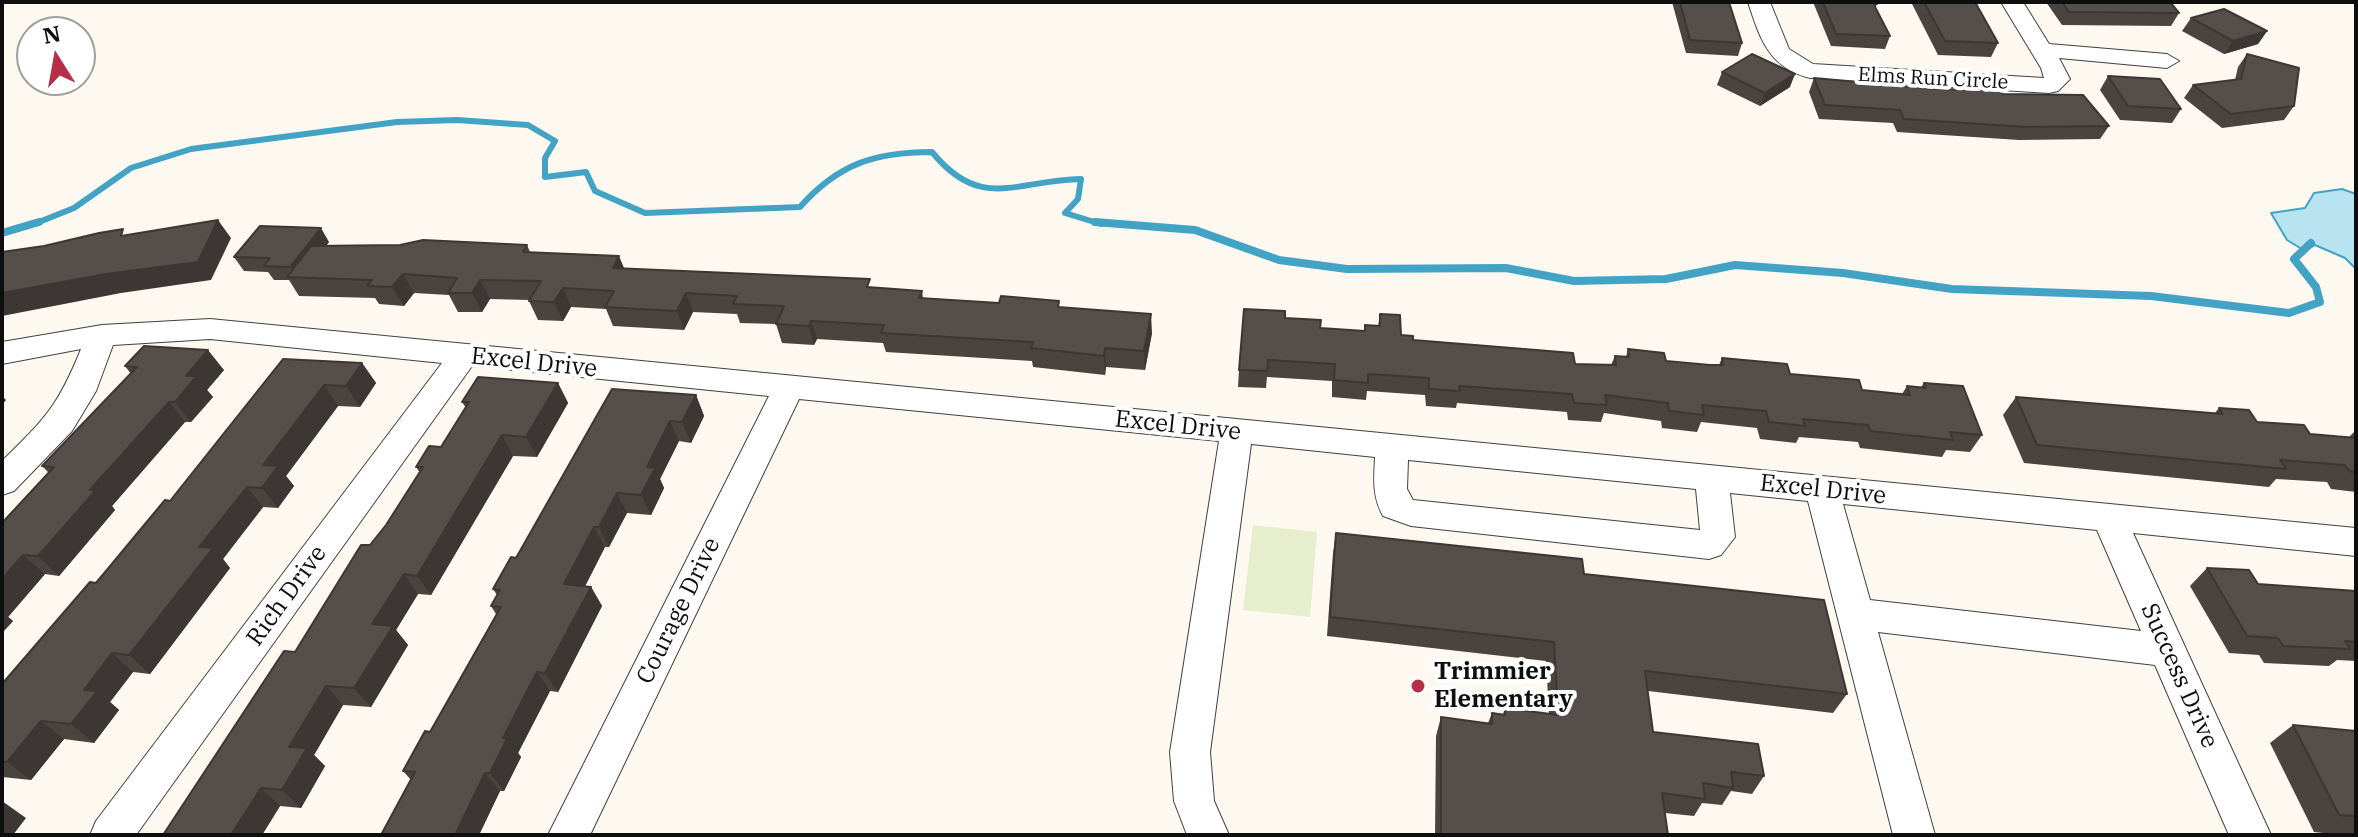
<!DOCTYPE html>
<style>
body{margin:0}
#map{position:relative;width:2358px;height:837px;overflow:hidden;background:#fef9f0;font-family:"IBM Plex Serif",serif}
canvas{display:block}
.frame{position:absolute;inset:0;border:4px solid #0e0e0e;pointer-events:none}
.north{position:absolute;left:16px;top:16px;width:80px;height:80px;box-sizing:border-box;background:#fff;border:2px solid #9f9f9f;border-radius:50%;rotate:349deg;font-size:22px;font-weight:700;line-height:32px;text-align:center;color:#0e0e0e}
.north::after{content:'';display:block;margin:auto;width:28px;height:36px;background:#b62e47;clip-path:polygon(50% 0,100% 100%,50% 72%,0 100%)}
</style>
<div id="map">
<canvas width="2358" height="837"></canvas>
<div class="frame"></div>
<div class="north">N</div>
</div>
<script>
const c = document.querySelector('canvas').getContext('2d');
c.lineJoin = 'round';
function fill(path, color) { c.fillStyle = color; c.fill(path, 'evenodd'); }
function trace(path, color, width, dash) { c.strokeStyle = color; c.lineWidth = width; c.lineCap = dash ? 'butt' : 'round'; c.setLineDash(dash || []); c.stroke(path); }
function label(font, color, halo, rows, align = 'center') {
  c.font = font + ' "IBM Plex Serif",serif'; c.lineWidth = 8; c.setLineDash([]); c.textBaseline = 'middle'; c.strokeStyle = halo; c.fillStyle = color; for (const [text, x, y, turn = 0] of rows) {
    c.save(); c.translate(x, y); c.rotate((+turn || 0) * Math.PI / 180); c.textAlign = isNaN(turn) ? turn : align; if (halo) c.strokeText(text, 0, 0); c.fillText(text, 0, 0); c.restore();
  }
}
const pitch = new Path2D(`
 M1253,525l64,7 -7,85 -67,-7z`);
const water = new Path2D(`
 M2342,189l14,5v75l-11,-11 -30,-13 -10,6 -18,-11 -16,-27 34,-5 9,-15z`);
const streamFar1 = new Path2D(`
 M34,224l40,-16 57,-40 60,-19 206,-27 60,-2 71,5 27,16 -10,17v19l41,-5 9,19 50,22 155,-6c38,-43 75,-55 132,-55 49,60 84,28 149,27l-3,20 -13,14 36,11`);
const stream = new Path2D(`
 M1095,222l100,8 84,30 68,9 159,-1 68,13 92,-2 69,-14 108,8 109,16 199,7 138,17 31,-11 -4,-15 -22,-28 17,-16
 M2,233l37,-11`);
const minor = new Path2D(`
 M1748,2h22l19,47 24,15 231,14 -3,-10 -40,-66h22l26,42 118,10 12,7 -12,7 -108,-10 11,21 -12,12 -9,2 -239,-15c-41,-10 -50,-39 -62,-76z
 M210,319l2146,209v28l-223,-23 138,302h-42l-74,-170 -277,-33 57,203h-42l-85,-334 -78,-8 5,44 -14,18 -12,4 -298,-33 -28,-10c-11,-20 -9,-37 -8,-59l-124,-13 -41,308 4,49 15,34h-42l-13,-34 -4,-49 49,-311 -420,-42 -209,436h-42l221,-439 -297,-30 -336,469h-46l6,-14 346,-458 -232,-24 -97,6 -17,46 -24,40 -58,60 -12,4v-34c43,-42 56,-55 79,-112l-79,15v-22l100,-17zM1408,460l288,29 4,41 -287,-30 -6,-11zM1843,504l254,26 44,101 -271,-31z`);
const wall = new Path2D(`
 M1672,2h57l13,41 -4,13 -52,-3z
 M1813,2h63l1,2 -2,4 15,28 -5,13 -54,-3z
 M1911,2h64l23,41 -7,14 -53,-2z
 M2046,2h124l9,11 -8,13 -109,-1z
 M2191,18l76,13 -9,13 -34,10 -42,-23z
 M2247,54l47,52 -10,14 -62,8 -38,-30 9,-13 42,-5 3,-13z
 M1722,72l68,15 -30,19 -43,-21z
 M2108,76l73,33 -9,14 -52,-3 -20,-30z
 M1814,78l189,16 106,32 -9,13 -81,1 -122,-8 -4,-9 -74,-4 -10,-27z
 M329,242l-3,4 201,-1 3,7 94,16 298,23 1,7 137,9 92,26 -7,37 -39,-3 -1,8 -72,-8 -1,-6 -146,-9 -3,-9 -66,-4 -3,6 -32,-2 -6,-19 -36,-1 -3,-9 -44,-2 -9,18 -71,-4 -7,-17 -35,-2 -8,14 -25,-1 -9,-19v-1l-39,-1 -8,13h-24l-9,-17 -35,-2 -10,13 -25,-2 -4,-6 -76,-2 -10,-16h-15l-6,-8 -24,-1 -10,-14z
 M1380,314l21,21 12,5 162,24 36,1 4,-9 11,1 2,-8 38,12 44,4h9l3,-7 140,32 40,4 5,-8 14,1 3,-4 58,52 -12,17 -24,-2 -4,7 -82,-9 -2,-6 -59,-5 -3,6 -36,-4 -3,-11 -56,-6 -4,10 -35,-4 -1,-7 -57,-8 -3,9 -33,-2 -1,-8 -110,-9 -1,5 -30,-2 -1,-11 -58,-4 -1,9 -34,-3v-16l-65,-4 -1,11 -28,-1 1,-17 46,-52 35,10 44,3 14,-5z
 M283,359l79,4 14,20 -16,24 -22,-1 -52,70 8,10 -16,22 -15,-1 -40,52 7,9 -80,106 -17,-2 -23,30 9,8 -25,33 -30,-4 -33,41 -29,-3v-93l168,-183z
 M125,366l99,4 -17,20 6,7 -22,25h-6l-73,84 3,4 -56,66 -14,-2 -37,43 5,4 -11,12v-110l47,-50 -7,-7 89,-92z
 M558,383l10,20 -31,54 -24,-1 -82,139 -13,-1 -22,36 12,15 -37,62 -28,-2 -29,50 11,11 -24,42 -21,-2 -18,29h-99l132,-183 75,-107 16,-20 34,-52 -4,-6 25,-20 25,-39 -4,-6z
 M696,395l8,21 -13,27 -12,-2 -19,38 4,9 -13,27 -24,-2 -18,34h-4l-20,39 6,1 11,19 -44,86 -8,-1 -32,62 3,4 -17,34h-4l-21,44h-98l30,-55 -8,-9 27,-39 66,-118 -5,-8 6,-11 -4,-6 23,-31z
 M2016,397l198,17 5,-6 38,14 53,12 39,3 7,-7v62l-25,-3 -4,-7 -51,-3 -7,8 -245,-24 -21,-48z
 M1336,533l248,41 263,120 -14,19 -185,-22 5,41 111,44 -12,18 -21,-3 -9,14 -20,-2 -8,13 -29,-3 3,22h-233l1,-99 5,-19 47,6 4,-10 11,1 2,-6 44,6 -3,-53 -219,-25 6,-83z
 M2207,568l51,16 98,7v70l-19,-1 -8,6 -65,-3 -5,-8 -30,-2 -39,-67z
 M2293,725l63,6v104h-15l-27,-3 -44,-89z`);
const shadedWall = new Path2D(`
 M2267,31l-9,13 -34,10 9,-13z
 M1795,74l-5,13 -30,19 5,-13z
 M218,220l13,18 -20,42 -90,13 -119,23v-23z
 M321,228l8,14 -27,35h-5l-7,-10z
 M619,256l8,19 -14,-7z
 M403,274l11,19 -10,13 -12,-19z
 M480,280l10,19 -8,13 -10,-19z
 M563,288l8,19 -8,14 -9,-19z
 M686,293l7,19 -9,18 -7,-19z
 M1151,314l1,19 -7,37 -1,-19z
 M811,321l6,18 -3,6 -5,-19z
 M1105,348l1,19 -1,8 -1,-19z
 M208,350l16,20 -17,20 6,7 -22,25 -16,-20 11,-26z
 M362,363l14,20 -16,24 -14,-21z
 M558,383l10,20 -31,54 -11,-20z
 M324,385l14,21 -52,70 8,10 -16,22 -16,-20 1,-23z
 M696,395l8,21 -13,27 -9,-21z
 M2,396l4,4 -4,5z
 M169,402l16,20 -73,84 3,4 -56,66 -21,-20 52,-66z
 M670,421l9,20 -19,38 4,9 -13,27 -10,-20 6,-28z
 M502,435l11,21 -82,139 -14,-19z
 M247,487l16,20 -40,52 7,9 -80,106 -21,-19 70,-108z
 M617,493l10,20 -18,34 -10,-20z
 M594,527l11,20 -29,57 -12,-20z
 M23,555l22,19 -37,43 5,4 -11,12v-54z
 M404,574l14,20 -22,36 12,15 -37,62 -17,-19 18,-64z
 M591,587l11,19 -44,86 -13,-19z
 M112,653l21,19 -23,30 9,8 -25,33 -23,-19 13,-34z
 M537,672l13,19 -32,62 3,4 -17,34 -14,-18 13,-35z
 M326,686l17,19 -29,50 11,11 -24,42 -19,-18 7,-43z
 M41,721l23,18 -33,41 -24,-18z
 M485,773l15,18 -21,44h-24z
 M261,788l19,18 -18,29h-31z
 M2,801l24,17 -13,17h-11z`);
const building = new Path2D(`
 M1680,2h49l13,41 -52,-3z
 M1823,2h53l1,2 -4,-1 17,33 -54,-2z
 M1924,2h51l23,41 -53,-2z
 M2062,2h108l9,11 -110,-1z
 M2224,9l43,22 -34,10 -42,-23z
 M1752,54l43,20 -30,19 -43,-21z
 M2247,54l52,14 -5,38 -63,8 -38,-29 48,-6z
 M2108,76l52,3 21,30 -53,-3z
 M1814,78l122,11 64,1 3,4 80,1 26,31 -82,1 -123,-8 -4,-9 -75,-5z
 M218,220l-20,42 -92,12 -104,19v-41l42,-6 55,-13 24,-4 -2,7z
 M260,226l61,2 -31,39 -26,-1 6,-8 -36,-1z
 M423,240l104,5 -4,7 96,4 -6,12 257,11 -3,8 55,4 -3,7 80,5 2,-7 58,5 -1,6 93,7 -7,37 -39,-3 -1,8 -73,-8 2,-6 -152,-9 3,-8 -73,-4 -2,5 -33,-2 8,-18 -51,-2 4,-8 -51,-3 -9,18 -72,-4 9,-16 -51,-3 -9,14 -25,-1 12,-20 -61,-1 -8,13h-24l9,-15 -54,-4 -11,13 -25,-1 5,-6 -85,-3 24,-31 89,-1z
 M1244,309l41,2v7l36,2 -1,8 45,3v-6l15,1v-12l20,1 1,20 12,1v4l160,13 2,11 41,1 -1,-9 14,1 -1,-8 36,4 2,8 44,4h13l-1,-7 65,6 3,10 69,6 3,10 48,5 -3,-9 19,2 -2,-5 39,3 19,49 -32,-3 3,8 -83,-9 -2,-6 -65,-6 2,7 -36,-4 -3,-11 -64,-6 2,10 -35,-4 -1,-8 -63,-8 2,10 -33,-2 -2,-9 -113,-8 1,5 -31,-2v-11l-61,-4v9l-34,-3 1,-16 -67,-4 -1,11 -28,-1z
 M144,346l64,4 -22,26h11l-22,26h-6l-79,88h6l-58,66 -15,-1 -21,24v-56l52,-56 -12,-1 95,-99 -12,-1z
 M283,359l79,4 -16,23 -22,-1 -61,80 15,1 -16,22 -15,-1 -48,60 14,1 -84,107 -17,-2 -28,37 13,1 -26,33 -30,-3 -34,41h-5v-78l88,-102 6,1 69,-83 5,1z
 M478,377l80,6 -32,54 -24,-2 -85,141 -13,-2 -32,50 21,2 -39,62 -28,-2 -37,61 18,1 -25,42 -21,-2 -30,47h-68l121,-184 11,1 66,-107h9l16,-20 37,-58h-7l13,-21 12,1 28,-45h-7z
 M612,389l84,6 -14,27 -12,-1 -23,46 8,1 -14,27 -24,-2 -18,34h-5l-30,57 27,3 -46,86 -8,-1 -34,66 4,1 -17,34h-5l-30,62h-74l34,-63 -12,-1 22,-40 5,1 71,-125 -10,-1 9,-16 -7,-1 18,-32 5,1z
 M2016,397l207,17 -4,-6 30,2 8,12 47,3 6,9 46,4v34l-7,-1 -4,-6 -65,-5 6,9 -249,-24z
 M1336,533l246,26 2,15 240,26 23,94 -202,-23 8,61 105,12 6,32 -33,-4 2,16 -30,-5 2,16 -43,-6 6,42h-227v-118l51,7v-11l13,2v-7l53,7 -4,-73 -224,-25z
 M2207,568l42,2 9,14 98,7v51l-11,-1 5,8 -67,-3 -5,-8 -31,-2z
 M2293,725l63,6v85l-17,-1z`);
const markers = [
 [1418,686,8,"#b62e47"]
];
const farStreetnames = [
 ["Elms Run Circle",1933,79,3]
];
const streetNames = [
 ["Excel Drive",534,363,6],
 ["Excel Drive",1178,426,6],
 ["Excel Drive",1823,490,6],
 ["Rich Drive",287,596,-54],
 ["Courage Drive",679,611,-64],
 ["Success Drive",2179,676,66]
];
const poiNames = [
 ["Trimmier",1434,672],
 ["Elementary",1434,700]
];
fill(pitch, '#e7eecd');
fill(water, '#b8e4f2');
trace(water, '#43a3c5', 2);
trace(streamFar1, '#43a3c5', 6);
trace(stream, '#43a3c5', 8);
trace(minor, '#414141', 2);
fill(minor, '#fff');
fill(wall, '#4a4340');
fill(shadedWall, '#3c3734');
fill(building, '#564e4b');
trace(building, '#3c3734', 2);
for (const [x, y, r, color] of markers) { const dot = new Path2D(); dot.arc(x, y, r, 0, 2 * Math.PI); c.fillStyle = color; c.fill(dot); trace(dot, '#fff', 3); }
label('20px', '#0e0e0e', '#fff', farStreetnames);
label('24px', '#0e0e0e', '#fff', streetNames);
label('bold 24px', '#0e0e0e', '#fff', poiNames, 'left');
</script>
